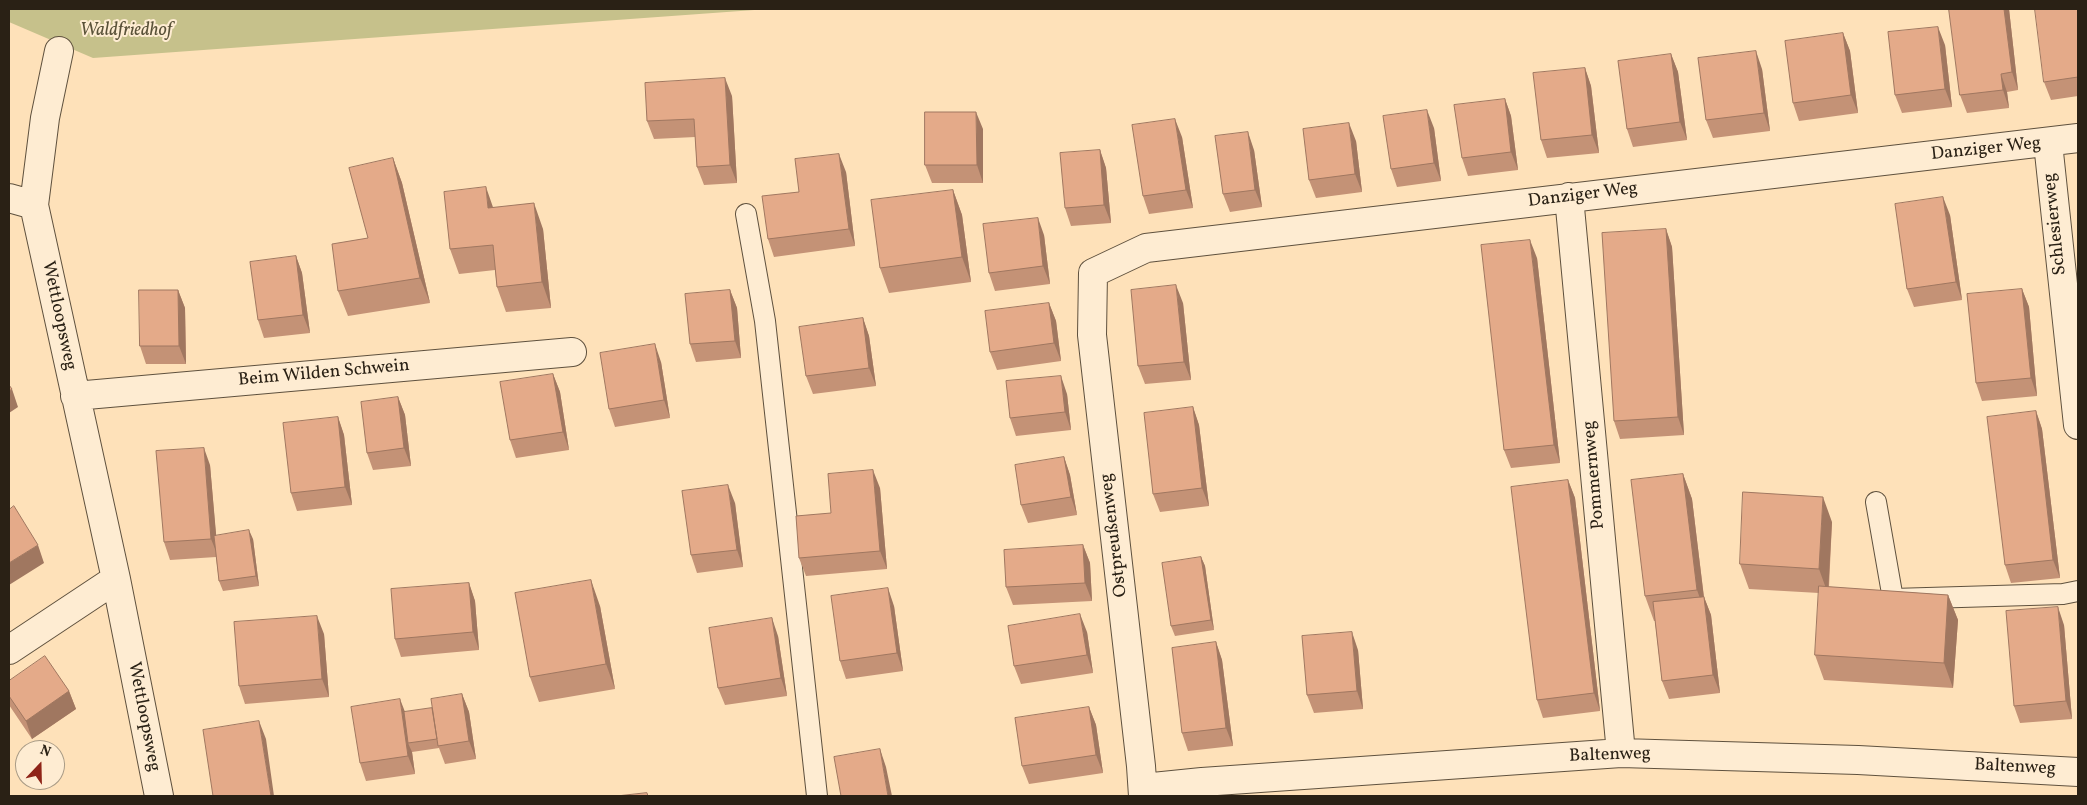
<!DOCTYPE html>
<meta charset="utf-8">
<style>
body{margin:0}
#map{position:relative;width:2087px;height:805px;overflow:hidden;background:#fee1b9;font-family:Vollkorn,serif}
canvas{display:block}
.frame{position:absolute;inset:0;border:10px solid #2a2115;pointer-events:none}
.north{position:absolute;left:15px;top:740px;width:50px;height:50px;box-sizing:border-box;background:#feecd2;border:1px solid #a99b86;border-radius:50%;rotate:21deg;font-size:14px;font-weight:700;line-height:20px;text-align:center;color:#2a2115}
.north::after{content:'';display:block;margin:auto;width:18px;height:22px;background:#8f2418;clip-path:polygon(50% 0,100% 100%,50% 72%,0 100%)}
</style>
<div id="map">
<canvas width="2087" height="805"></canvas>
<div class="frame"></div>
<div class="north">N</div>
</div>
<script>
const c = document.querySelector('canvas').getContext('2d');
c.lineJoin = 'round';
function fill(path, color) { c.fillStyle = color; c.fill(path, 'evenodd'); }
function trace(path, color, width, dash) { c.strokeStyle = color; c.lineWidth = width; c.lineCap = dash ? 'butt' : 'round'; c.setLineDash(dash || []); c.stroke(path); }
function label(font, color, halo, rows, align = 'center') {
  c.font = font + ' Vollkorn,serif'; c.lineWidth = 4; c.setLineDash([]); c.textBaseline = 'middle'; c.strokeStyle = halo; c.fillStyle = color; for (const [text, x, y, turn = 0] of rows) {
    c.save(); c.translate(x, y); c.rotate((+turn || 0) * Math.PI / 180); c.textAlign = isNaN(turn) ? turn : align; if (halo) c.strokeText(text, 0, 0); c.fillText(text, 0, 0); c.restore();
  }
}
const green = new Path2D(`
 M9,9h759l-675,49 -84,-36z`);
const lane = new Path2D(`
 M746,214l19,107 52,475
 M1876,502l17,97 170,-5 15,-3`);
const street = new Path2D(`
 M59,51l-14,67 -11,87 82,374 43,217
 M2048,143l30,282
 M1569,197l52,556
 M9,198l25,7
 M75,396l497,-44
 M9,650l107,-71
 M1143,788l59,-6 419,-29 237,7 220,12
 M1143,796l-2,-30 -49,-431 1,-62 53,-25 932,-110`);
const wall = new Path2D(`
 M1949,9h60l9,81 -11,2 2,16 -42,5 -7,-18z
 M2078,9v87l-27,4 -7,-18z
 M1843,33l7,18 8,62 -59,8 -6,-18z
 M1945,45l7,62 -50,6 -7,-18z
 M1671,54l7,18 9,68 -54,7 -6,-18z
 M1585,68l6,18 8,67 -52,5 -6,-18z
 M1762,69l8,62 -57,7 -7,-18z
 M732,96l5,87 -33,2 -7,-18 -2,-30 -41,2 -7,-18z
 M1505,99l6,17 7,54 -50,6 -6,-18z
 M1434,128l7,53 -44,6 -6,-18z
 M983,129v54h-51l-7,-18z
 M1182,137l11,71 -44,6 -6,-18z
 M1356,141l6,51 -46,6 -7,-18z
 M1100,150l6,18 5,55 -40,3 -6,-18z
 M1254,150l8,57 -32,5 -7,-18z
 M393,158l9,25 28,120 -82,13 -10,-25 30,-53z
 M846,172l9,74 -81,11 -6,-18 31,-47z
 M953,190l9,25 9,67 -82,11 -9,-25z
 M493,207l50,22 8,79 -45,4 -9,-25 -2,-17 -36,4 -9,-25z
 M1950,215l12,85 -48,7 -7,-18z
 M1666,229l6,18 12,188 -64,4 -6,-18z
 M1044,235l6,49 -55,7 -6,-18z
 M296,256l6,17 8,60 -46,5 -6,-18z
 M1537,258l23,205 -49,5 -7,-18z
 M2022,289l7,18 8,89 -55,5 -6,-18z
 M178,290l7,18 1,56h-40l-6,-18z
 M730,290l7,18 4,50 -45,4 -6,-18z
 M1049,303l7,18 5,40 -64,9 -7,-18z
 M1183,303l8,77 -46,4 -7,-18z
 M863,318l6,18 7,50 -63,8 -7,-18z
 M661,362l9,56 -55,9 -6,-18z
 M553,374l7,18 9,58 -53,8 -6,-18z
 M1067,394l4,36 -55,6 -6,-18z
 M398,397l7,18 6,51 -38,4 -6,-17z
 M1193,407l6,18 10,81 -49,6 -7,-18z
 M2036,411l6,18 18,149 -49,5 -6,-18z
 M338,417l6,18 8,70 -55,6 -6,-18z
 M1064,457l6,18 7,40 -49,8 -7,-18z
 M210,465l6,71 37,3 6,47 -36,5 -4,-10 -3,-24 -46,3 -6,-18z
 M1683,474l9,25 12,98 7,18 9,78 -51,6 -7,-18 -7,-60h-1l-9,-25z
 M1568,480l7,18 25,213 -57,7 -6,-18z
 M880,488l7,81 -81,7 -7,-18 32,-45z
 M735,503l8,64 -46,6 -6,-18z
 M1832,522l-3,65 119,8 10,25 -5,68 -129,-8 -9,-25 4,-62 -70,-4 -9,-25z
 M1083,545l7,18 2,38 -79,4 -7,-18z
 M1201,557l4,9 9,64 -39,6 -4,-10z
 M469,583l6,18 4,49 -78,7 -6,-18z
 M600,606l15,83 -76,13 -9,-25z
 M894,606l9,65 -57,8 -6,-18z
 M2064,625l8,94 -52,4 -6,-17z
 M1087,632l6,41 -72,11 -7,-18z
 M324,634l5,63 -84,7 -6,-18z
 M778,636l9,60 -62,9 -7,-17z
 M1216,642l6,18 11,86 -45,5 -6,-18z
 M1358,650l5,59 -49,4 -7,-18z
 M9,681l60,10 7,18 -44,30 -23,-34z
 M462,694l7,18 7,47 -31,5 -6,-16 -27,4 3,22 -49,7 -6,-18 45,-51 27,-4z
 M1089,707l7,18 7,48 -74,11 -7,-18z`);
const shadedWall = new Path2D(`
 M2004,9h5l9,81 -6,-18z
 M1938,27l7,18 7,62 -7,-18z
 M1843,33l7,18 8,62 -7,-18z
 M1756,51l6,18 8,62 -6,-18z
 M1671,54l7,18 9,68 -7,-18z
 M1585,68l6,18 8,67 -7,-18z
 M2001,74l6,18 2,16 -6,-18z
 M725,78l7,18 5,87 -7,-18z
 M1505,99l6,17 7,54 -7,-18z
 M1427,110l7,18 7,53 -7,-18z
 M976,112l7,17v54l-6,-18z
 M1175,119l7,18 11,71 -7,-18z
 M1349,123l7,18 6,51 -7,-18z
 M1248,132l6,18 8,57 -7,-17z
 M1100,150l6,18 5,55 -7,-18z
 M839,154l7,18 9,74 -6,-17z
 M393,158l9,25 28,120 -10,-25z
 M486,187l9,26 -7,-5z
 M953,190l9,25 9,67 -9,-25z
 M1943,197l7,18 12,85 -6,-18z
 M534,203l9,26 8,79 -9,-26z
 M1038,218l6,17 6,49 -7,-18z
 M1666,229l6,18 12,188 -6,-18z
 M1530,240l7,18 23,205 -6,-18z
 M296,256l6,17 8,60 -7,-18z
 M1176,285l7,18 8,77 -7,-18z
 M2022,289l7,18 8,89 -6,-18z
 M178,290l7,18 1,56 -7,-18z
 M730,290l7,18 4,50 -6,-17z
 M1049,303l7,18 5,40 -7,-18z
 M863,318l6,18 7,50 -7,-18z
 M655,344l6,18 9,56 -6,-18z
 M553,374l7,18 9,58 -6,-18z
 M1061,376l6,18 4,36 -6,-18z
 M12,389l6,18 -9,6v-22z
 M398,397l7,18 6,51 -7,-18z
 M1193,407l6,18 10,81 -7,-18z
 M2036,411l6,18 18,149 -7,-18z
 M338,417l6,18 8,70 -7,-18z
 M204,448l6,17 8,91 -7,-17z
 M1064,457l6,18 7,40 -6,-18z
 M873,470l7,18 7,81 -7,-18z
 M1683,474l9,25 14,116 -9,-25z
 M1568,480l7,18 25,213 -6,-18z
 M728,485l7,18 8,64 -6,-17z
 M1823,497l9,25 -4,72 -9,-25z
 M249,530l4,9 6,47 -3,-10z
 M38,545l6,18 -35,22v-22z
 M1083,545l7,18 2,38 -7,-18z
 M1201,557l4,9 9,64 -3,-10z
 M591,580l9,26 15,83 -9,-25z
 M469,583l6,18 4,49 -6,-18z
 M888,588l6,18 9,65 -6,-18z
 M1948,595l10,25 -5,68 -9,-25z
 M1704,597l7,18 9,78 -7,-18z
 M2058,607l6,18 8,94 -6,-18z
 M1080,614l7,18 6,41 -6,-18z
 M317,616l7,18 5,63 -7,-18z
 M772,618l6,18 9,60 -6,-18z
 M1352,632l6,18 5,59 -6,-18z
 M1216,642l6,18 11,86 -7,-18z
 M69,691l7,18 -44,30 -6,-18z
 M462,694l7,18 7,47 -7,-18z
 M400,699l7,18 1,26 4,9 3,22 -7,-18z
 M1089,707l7,18 7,48 -7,-18z
 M259,721l7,18 8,57h-3z
 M880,749l6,18 6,29h-4z`);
const building = new Path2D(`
 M1949,9h55l8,63 -11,2 2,16 -43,5z
 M2035,9h43v68l-34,5z
 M1938,27l7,62 -50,6 -7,-63z
 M1843,33l8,62 -58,8 -8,-62z
 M1756,51l8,62 -58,7 -8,-62z
 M1671,54l9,68 -53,7 -9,-68z
 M1585,68l7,67 -51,5 -8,-67z
 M725,78l5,87 -33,2 -3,-48 -47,2 -2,-38z
 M1505,99l6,53 -49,6 -8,-53z
 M1427,110l7,53 -43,6 -8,-53z
 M925,112h51l1,53h-52z
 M1175,119l11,71 -43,6 -11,-71z
 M1349,123l6,51 -46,6 -6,-51z
 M1248,132l7,58 -32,4 -8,-58z
 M1100,150l4,55 -39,3 -5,-55z
 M839,154l10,75 -81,10 -6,-43 37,-4 -4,-33z
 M393,158l27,120 -82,13 -6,-47 36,-6 -19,-70z
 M486,187l2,21 46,-5 8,79 -45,5 -4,-42 -43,4 -6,-57z
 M953,190l9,67 -82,11 -9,-68z
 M1943,197l13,85 -49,7 -12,-85z
 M1038,218l5,48 -54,7 -6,-49z
 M1666,229l12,188 -64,4 -12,-188z
 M1530,240l24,205 -50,5 -23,-205z
 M296,256l7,59 -45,5 -8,-58z
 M1176,285l8,77 -46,4 -7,-76z
 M2022,289l9,89 -55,5 -9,-89z
 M139,290h39l1,56h-39z
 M730,290l5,51 -45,3 -5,-50z
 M1049,303l5,40 -64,9 -5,-41z
 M863,318l6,50 -63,8 -7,-49z
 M655,344l9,56 -55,9 -9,-56z
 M553,374l10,58 -53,8 -10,-58z
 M1061,376l4,36 -55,6 -4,-37z
 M9,385l3,4 -3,2z
 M398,397l6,51 -37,5 -6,-51z
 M1193,407l9,81 -49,6 -9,-81z
 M2036,411l17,149 -48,5 -18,-148z
 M338,417l7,70 -54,6 -8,-70z
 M204,448l7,91 -47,3 -8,-91z
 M1064,457l7,40 -50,8 -6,-40z
 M873,470l7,81 -81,7 -3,-42 35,-3 -3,-39z
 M1683,474l14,116 -52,6 -14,-116z
 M1568,480l26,213 -57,7 -26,-213z
 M728,485l9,65 -46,5 -9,-64z
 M1743,492l80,5 -4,72 -79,-5z
 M14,506l24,39 -29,18v-53z
 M249,530l7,46 -37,5 -5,-45z
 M1083,545l2,38 -79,4 -2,-37z
 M1201,557l10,63 -40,6 -9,-63z
 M591,580l15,84 -76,13 -15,-84z
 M469,583l4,49 -78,7 -4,-50z
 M1819,586l129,9 -4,68 -129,-8z
 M888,588l9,65 -57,8 -9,-65z
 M1704,597l9,78 -51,6 -9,-79z
 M2058,607l8,94 -52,5 -8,-95z
 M1080,614l7,41 -73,11 -6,-40z
 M317,616l5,63 -83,7 -5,-64z
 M772,618l9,60 -63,10 -9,-60z
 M1352,632l5,59 -50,4 -5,-59z
 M1216,642l10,86 -44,5 -10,-85z
 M45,656l24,35 -43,30 -17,-25v-15z
 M462,694l7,47 -31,5 -7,-47z
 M400,699l8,57 -48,7 -9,-56z
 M1089,707l7,48 -74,11 -7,-48z
 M432,708l5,31 -29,4 -4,-31z
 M259,721l12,75h-58l-10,-66z
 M880,749l8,47h-47l-7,-39z
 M647,793l1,3h-31z`);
const parkNames = [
 ["Waldfriedhof",126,32]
];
const streetNames = [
 ["Danziger Weg",1986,150,-6],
 ["Danziger Weg",1583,196,-7],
 ["Schlesierweg",2056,224,-96],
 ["Wettloopsweg",58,316,78],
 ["Beim Wilden Schwein",324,374,-5],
 ["Pommernweg",1595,475,-95],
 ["Ostpreußenweg",1115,535,-97],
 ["Wettloopsweg",143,717,79],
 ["Baltenweg",1610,756,-2],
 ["Baltenweg",2015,768,3]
];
fill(green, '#c6c18b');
trace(lane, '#5f513e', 22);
trace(street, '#5f513e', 30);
trace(lane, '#feecd2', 20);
trace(street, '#feecd2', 28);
fill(wall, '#c49276');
fill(shadedWall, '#a07760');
fill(building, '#e4aa89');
trace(building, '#a07760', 1);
label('italic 18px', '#595138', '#feecd2', parkNames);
label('18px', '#2a2115', '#feecd2', streetNames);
</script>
